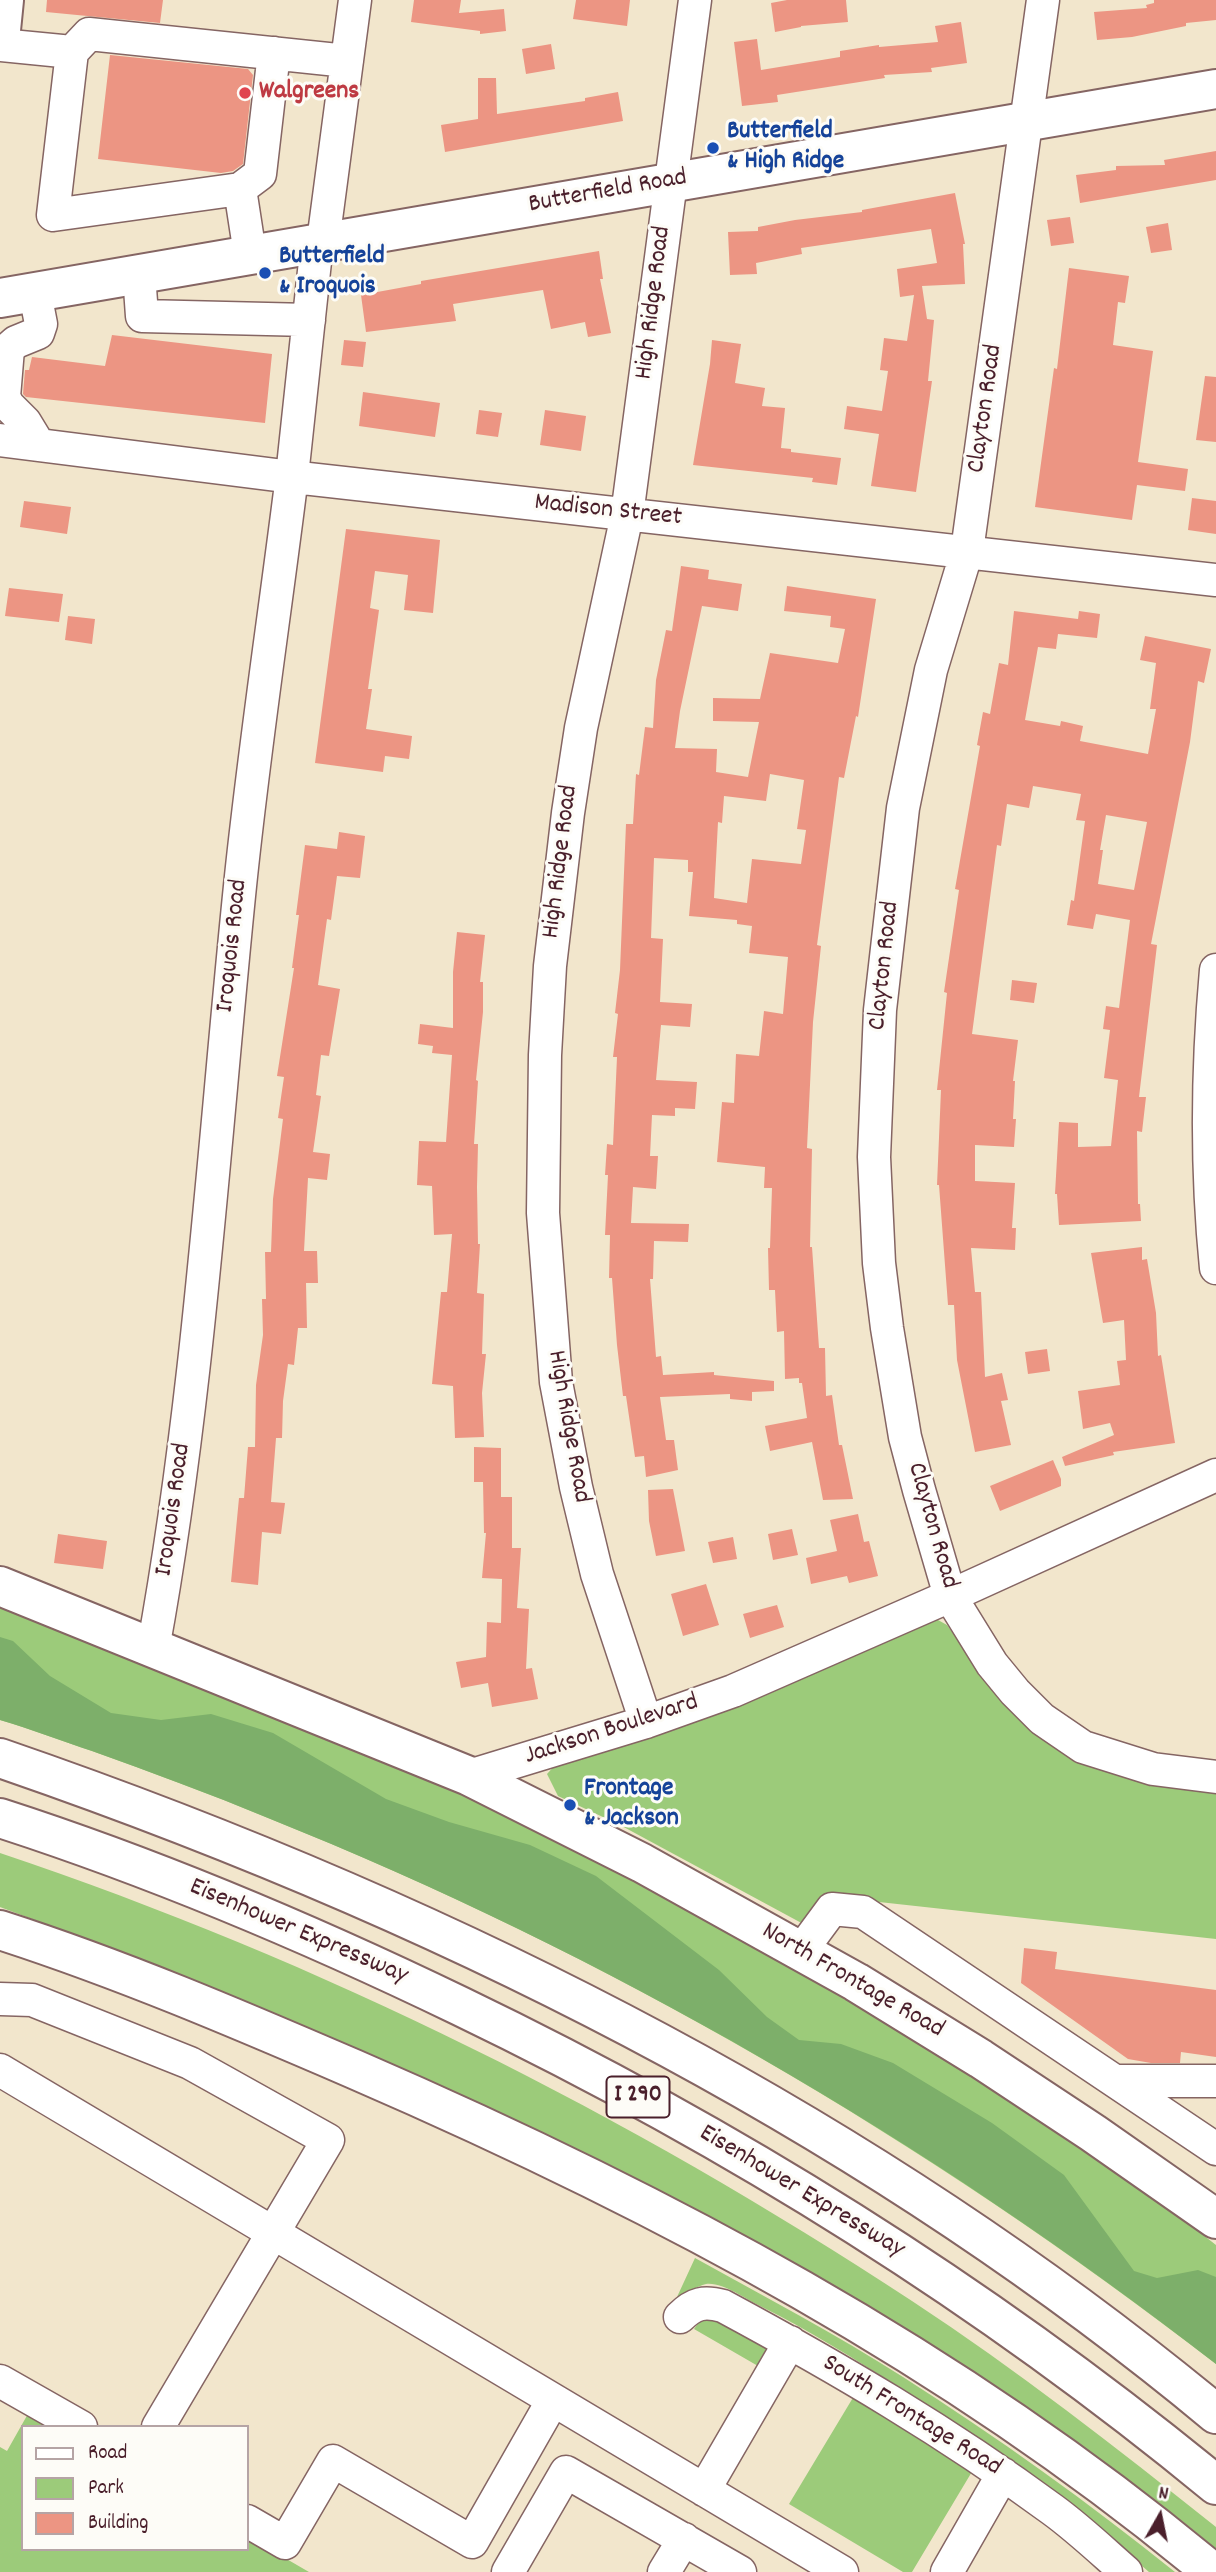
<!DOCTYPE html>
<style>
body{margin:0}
#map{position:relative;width:1216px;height:2572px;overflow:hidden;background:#f2e6cc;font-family:Dekko,sans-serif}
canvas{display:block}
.legend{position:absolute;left:21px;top:2425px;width:228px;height:126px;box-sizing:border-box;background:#fdfcf7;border:2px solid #b5a4a5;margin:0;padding:9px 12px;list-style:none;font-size:21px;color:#4a1f2b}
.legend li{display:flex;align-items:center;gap:14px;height:35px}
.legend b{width:35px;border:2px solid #b5a4a5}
.north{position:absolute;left:1125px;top:2481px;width:70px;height:70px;-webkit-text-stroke:5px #fdfcf7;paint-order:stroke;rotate:9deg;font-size:19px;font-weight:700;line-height:28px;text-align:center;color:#4a1f2b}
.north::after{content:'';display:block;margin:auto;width:24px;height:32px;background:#4a1f2b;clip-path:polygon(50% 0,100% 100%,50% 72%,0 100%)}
</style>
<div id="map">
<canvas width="1216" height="2572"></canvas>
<ul class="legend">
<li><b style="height:9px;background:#fff"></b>Road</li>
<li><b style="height:19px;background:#9ccb7a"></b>Park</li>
<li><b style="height:19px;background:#ec9583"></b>Building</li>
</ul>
<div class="north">N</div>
</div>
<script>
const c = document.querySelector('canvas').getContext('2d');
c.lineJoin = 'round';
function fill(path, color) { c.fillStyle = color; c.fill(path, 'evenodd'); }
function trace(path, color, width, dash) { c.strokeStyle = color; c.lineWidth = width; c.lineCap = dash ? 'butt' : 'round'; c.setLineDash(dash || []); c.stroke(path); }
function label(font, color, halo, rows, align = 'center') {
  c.font = font + ' Dekko,sans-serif'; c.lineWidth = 6; c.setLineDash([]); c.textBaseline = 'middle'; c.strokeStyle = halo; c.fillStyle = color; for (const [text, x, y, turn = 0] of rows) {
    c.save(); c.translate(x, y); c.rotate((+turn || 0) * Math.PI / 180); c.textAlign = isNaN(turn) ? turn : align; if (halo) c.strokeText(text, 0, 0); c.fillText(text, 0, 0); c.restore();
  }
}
const green = new Path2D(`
 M0,1606l395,158 112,51 180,89 302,179 169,117 58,45v119c-290,-224 -608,-410 -948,-546 -58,-24 -117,-46 -176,-67 -30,-10 -61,-22 -92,-31z
 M938,1620l9,5 56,75 213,90v149l-346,-38 -63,25 -187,-101 -62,-29 -11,-22 10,-11 207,-67 166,-75z
 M0,1853c322,108 628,261 912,448 105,69 205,147 304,226v22c-48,-41 -99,-77 -150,-113 -211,-151 -443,-268 -681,-372 -127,-55 -255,-109 -385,-157z
 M695,2258c70,39 141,76 208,119 94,60 185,125 272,195h-26c-77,-68 -160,-128 -247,-183 -46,-29 -93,-59 -142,-83 -15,-7 -37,-24 -54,-22 -9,2 -21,10 -29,13z
 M708,2316l60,29 -10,21 -64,-37 5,-7z
 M854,2396l119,74 -61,102h-9l-114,-68z
 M29,2412l26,15h-32v122h224v-13l62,36h-309v-125l7,4z`);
const forest = new Path2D(`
 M0,1637l13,4 37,35 61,37 50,7 50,-6 62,19 113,66 63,23 81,23 66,31 123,94 48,47 32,23 42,4 52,19 99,60 72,52 70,96 23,7 41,-8 18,7v87c-289,-225 -609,-410 -948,-546 -58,-24 -117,-46 -176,-67 -30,-10 -61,-22 -92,-31z`);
const building = new Path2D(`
 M47,0h116l-3,23 -114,-11z
 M414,0h47l-2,13 45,-4 2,22 -26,3v-3l-69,-9z
 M576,0h54l-3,26 -54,-7z
 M787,0h59l2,22 -47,4v1l-26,5 -4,-29z
 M1154,0h62v20l-30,3v3l-54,11 -35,3 -3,-28 53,-4 -1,-3 8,-2z
 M961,22l6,41 -36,5 1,4 -48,3 1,3 -108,17 1,7 -36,4 -8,-64 23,-3 4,31 79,-13v-6l39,-6v2l59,-5 -3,-16z
 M551,44l4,25 -29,5 -4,-25z
 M110,55l138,14 5,6 -10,89 -10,7 -12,2 -123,-14z
 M478,78h18l1,36 88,-13v-3l33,-6 5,29 -178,31 -4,-27 37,-6z
 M1216,151v29l-136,23 -4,-28 40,-5v-4l49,-1 -1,-5z
 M955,193l10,51h-2l2,40 -43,2 5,33 7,1 -6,61h4l-16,111 -45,-6 8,-52 -35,-5 3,-23 35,5 6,-40 -8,-1 4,-32 23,3 7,-46 -14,2 -3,-28 40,-6 -6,-34 -130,19 1,6 -46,9 1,11 -27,1 -2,-43 30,-1v-4l37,-7 67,-8v-2z
 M1070,217l4,26 -23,3 -4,-26z
 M1168,223l4,27 -21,3 -5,-26z
 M599,251l4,28h-3l11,54 -23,4 -3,-15 -34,7 -8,-39 -90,14 3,17 -90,11 -5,-37 60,-11v-3z
 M1069,268l60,8 -4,27 -7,-1 -5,43 40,6 -15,111 50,7 -3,22 -48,-6 -5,35 -97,-13 19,-139 3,1z
 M112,335l160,19 -7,69 -239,-26 -3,-3 2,-24h4l3,-13 73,9z
 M344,340l22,2 -3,25 -22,-2z
 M712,340l29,4 -6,39 30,5 -3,18 23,2 -4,40 10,1v3l50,6 -4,27 -25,-3 1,-4 -120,-13 17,-101z
 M1205,376l11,1v65l-20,-2z
 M363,392l77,11 -5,34 -76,-11z
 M479,410l23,3 -4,24 -22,-3z
 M545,410l41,6 -5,35 -41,-6z
 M1192,498l24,3v33l-28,-4z
 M24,501l47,6 -4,27 -47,-7z
 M346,529l94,11 -7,73 -29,-3 4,-35 -33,-4 -5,37 9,2 -11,79h4l-6,40 46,7 -3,23 -24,-3 -2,16 -68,-9z
 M681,566l28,4 -1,9 34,5 -4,27 -36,-5 -22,105 -5,37 42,1 -1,23 32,5 11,-55 -46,-1v-23l47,1 10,-46 68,10 7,-34 -15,-2 1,-11 -47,-5 3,-25 89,13 -18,118 -2,-1 -12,62 -5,-1 -22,168 4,1 -8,76 -6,126 5,1 -2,98h2l7,101h6l1,48 6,-1 7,50h3l11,54 -30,1 -11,-58 -42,9 -5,-25 42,-8 -5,-35h-3v-5l-14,1 -1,-48 -7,1 -2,-42h-6l-1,-42h2l2,-60h-8l1,-21 -48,-5 5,-60 12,1 2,-49 23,2 5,-45 19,3 5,-57 -39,-4 3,-27 -15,-2v-4l-48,-4 4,-44h-5v-12l-34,-2 -3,80 12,1 -3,63 32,2 -2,23 -29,-2 -5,55 41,2 -2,27 -20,-1v8l-23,-1 -2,41h8l-2,33 -23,-2 -2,36 58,1 -1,18 -34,-1 -1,38h-3l6,78 5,-1 2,19 51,-3v3l60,6v10l-22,1v9l-22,-2v-5l-70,3 6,43h8l4,30 -32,7 -2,-21 -9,1 -9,-61h-3l-6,-51 -5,-67h-3l1,-43h-5l3,-60h-3l2,-31 6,1 4,-88h-4l5,-43 -3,-1 5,-43 6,-146h7l3,-50 3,1 6,-48 8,1 3,-48 10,-50 6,1zM770,774l34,6 -7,49 9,1 -5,34 -49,-5 -5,44 -33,-5 4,-76 4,1 2,-27 42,5z
 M9,588l54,6 -4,28 -54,-6z
 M1014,611l64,8 1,-8 21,3 -3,24 -39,-4 -2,15 -18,-2 -13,73 35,6 1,-5 22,5 -3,15 68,13 8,-45h-6l6,-46 -16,-3 5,-24 66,13 -7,34 -6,-2 -8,61 -39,202 6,1 -18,152h7l-4,35 -5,-1 1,73h2l1,17 -82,4 -2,-31h-2l4,-72 19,1v24l33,-1 7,-66 -14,-2 6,-48 -7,-1 3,-23 13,2 11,-88 -34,-6 -3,15 -26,-4 4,-25 3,1 11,-80 -9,-1 5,-26 -48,-8 -4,22 -22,-4 -6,42 -4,-1 -25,189 46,6 -5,41h2l-2,38h3l-2,28 -39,-2v36l40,2 -3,45h4l-1,22 -44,-2 4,44h6l4,85 17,-4 6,27 -7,1 10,44 -36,7 -18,-92 -3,-55h-6l-9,-120h-2l4,-95h-4l10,-97 -3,-1 15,-102 -4,-1 25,-143 -3,-1 6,-33 7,2 9,-51 9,2zM1106,815l41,7 -13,68 -36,-6 5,-34h-3z
 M68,616l27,3 -3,25 -27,-4z
 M339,832l26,4 -5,42 -23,-2 -6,44 -4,-1 -9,66 22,4 -11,67 -8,-1 -5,40 5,1 -8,56 17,2 -3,26 -19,-2 -4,73h13l1,32h-12l1,45h-9l-4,37 -6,-1 -5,37 -1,37h-6l-5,64 14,1 -4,31 -19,-2 -4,53 -27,-3 8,-84h5l4,-51h7l1,-62 7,-50 -1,-36h4l-1,-47h6l2,-53 10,-80 -5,-1 6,-41 -7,-1 17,-108h-2l7,-53h-3l9,-70 32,4z
 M457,932l28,3 -5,47h3v30l-7,68 2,1 -4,63h4l-1,43 1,57h2l-3,49 7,1 -2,60h4l-4,39 2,44 -29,1 -2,-52 -21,-2 9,-92h6l5,-58 -18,1 -2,-49 -15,-1 2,-44 27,1 6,-87 -20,-2 1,-7 -15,-2 2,-20 33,4v-56z
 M1012,980l25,3 -3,20 -24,-3z
 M1142,1247v13l5,-1 9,54 2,43 3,-1 14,88 -62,9 1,3 -49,11 -3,-9 52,-22 -4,-12 -27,6 -5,-38 42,-6 -3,-24 9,-1 -2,-40 -21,3 -12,-70z
 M1047,1349l3,22 -22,3 -3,-22z
 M474,1447l27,1v49h11v51h9l-4,60 12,1 -3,60 6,-1 6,31 -46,8 -4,-24 -27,5 -5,-26 30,-5 1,-35 14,1 1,-44 -20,-1 4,-45h-2l-1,-51h-9z
 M1053,1460l8,19v7l-61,25 -10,-25z
 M673,1489l12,62 -29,5 -7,-35 -1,-31z
 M858,1514l6,28 5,-1 9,35 -29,7 -2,-7 -36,8 -5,-26 31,-7 -7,-31z
 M792,1529l6,26 -25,5 -5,-26z
 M58,1534l49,7 -4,28 -49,-6z
 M733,1537l4,22 -24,4 -5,-21z
 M706,1584l13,41 -36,11 -12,-42z
 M777,1605l7,22 -34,11 -7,-24z
 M1024,1948l33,4 -2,17 161,21v67l-35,-5 -1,11h-29l-23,-4 -107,-76z`);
const minor = new Path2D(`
 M1043,0l-76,551 -36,119 -28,138 -23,202 -6,147 5,106 8,65 18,109 14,53 31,106 42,68 23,28 27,27 41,28 70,22 63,8
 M0,45l72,7 -19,163 187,-26 10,65
 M72,52l17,-18 258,27
 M240,189l20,-15 14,-121
 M323,242l32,-242
 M139,274l3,42 167,4
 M35,293l6,31 -3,9 -22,9 -8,7 -4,48 4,8 17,17 14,23
 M0,440l292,37 924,103
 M1216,970c-9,100 -10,198 0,298
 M153,1649c46,-252 61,-508 87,-763 14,-137 35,-273 52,-410 9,-77 17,-155 25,-233
 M646,1722l-49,-148 -21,-87 -20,-105 -13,-169 2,-158 5,-89 18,-153 13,-85 46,-213 68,-515
 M469,1776l177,-54 87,-31 217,-95 266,-121
 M801,1951l31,-42 31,3 353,237
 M0,1999l32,1 158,63 138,77 -170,287
 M0,2070l842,502
 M1115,2081h101
 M680,2317c14,-14 24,-16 43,-11 115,62 224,126 330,204 26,19 49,41 73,62
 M0,2381l81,46
 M704,2490l86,-148
 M247,2521l38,22 48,-82 139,81 81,-142
 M508,2572l58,-100 174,100
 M664,2572l20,-33
 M947,2572l56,-98`);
const major = new Path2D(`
 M0,40l4,-40
 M0,298l1216,-209
 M0,1586l469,190 173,87 214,119 125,77 112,74 123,86`);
const highway = new Path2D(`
 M0,1758c436,150 859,360 1216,656
 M0,1818c158,51 311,116 460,188 270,130 525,289 756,479
 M0,1930c121,39 238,89 354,139 305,132 602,289 858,503`);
const markers = [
 [245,93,7,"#e0444e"],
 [713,148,7,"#1a4fb4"],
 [265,273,7,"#1a4fb4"],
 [570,1805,7,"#1a4fb4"]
];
const shields = [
 [638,2097,63]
];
const shieldNames = [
 ["I 290",638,2097]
];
const healthNames = [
 ["Walgreens",259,93]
];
const transitNames = [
 ["Butterfield",727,133],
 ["& High Ridge",727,163],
 ["Butterfield",279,258],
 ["& Iroquois",279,288],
 ["Frontage",584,1790],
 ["& Jackson",584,1820]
];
const streetNames = [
 ["Butterfield Road",608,193,-10],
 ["High Ridge Road",655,303,-83],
 ["Clayton Road",987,409,-82],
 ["Madison Street",608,512,6],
 ["High Ridge Road",562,862,-83],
 ["Iroquois Road",234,946,-84],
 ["Clayton Road",886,966,-84],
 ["High Ridge Road",567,1427,80],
 ["Iroquois Road",175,1510,-82],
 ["Clayton Road",931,1526,74],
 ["Jackson Boulevard",612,1731,-18],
 ["Eisenhower Expressway",298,1933,23],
 ["North Frontage Road",852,1982,30],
 ["Eisenhower Expressway",801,2193,31],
 ["South Frontage Road",911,2417,32]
];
fill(green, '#9ccb7a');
fill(forest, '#7daf6a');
fill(building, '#ec9583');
trace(minor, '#856563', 35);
trace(major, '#856563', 42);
trace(highway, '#856563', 42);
trace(minor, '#fff', 32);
trace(major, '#fff', 38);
trace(highway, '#fff', 38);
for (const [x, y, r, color] of markers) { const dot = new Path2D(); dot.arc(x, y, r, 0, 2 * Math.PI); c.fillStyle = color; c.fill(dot); trace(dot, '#fdfcf7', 2.5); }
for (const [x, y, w] of shields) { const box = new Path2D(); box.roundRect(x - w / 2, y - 20.5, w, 41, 5); c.fillStyle = '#fdfcf7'; c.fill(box); trace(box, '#4a1f2b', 2); }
label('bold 24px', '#4a1f2b', null, shieldNames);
label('bold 26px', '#be3a42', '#fdfcf7', healthNames, 'left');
label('bold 26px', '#164399', '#fdfcf7', transitNames, 'left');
label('26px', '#4a1f2b', '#fdfcf7', streetNames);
</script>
